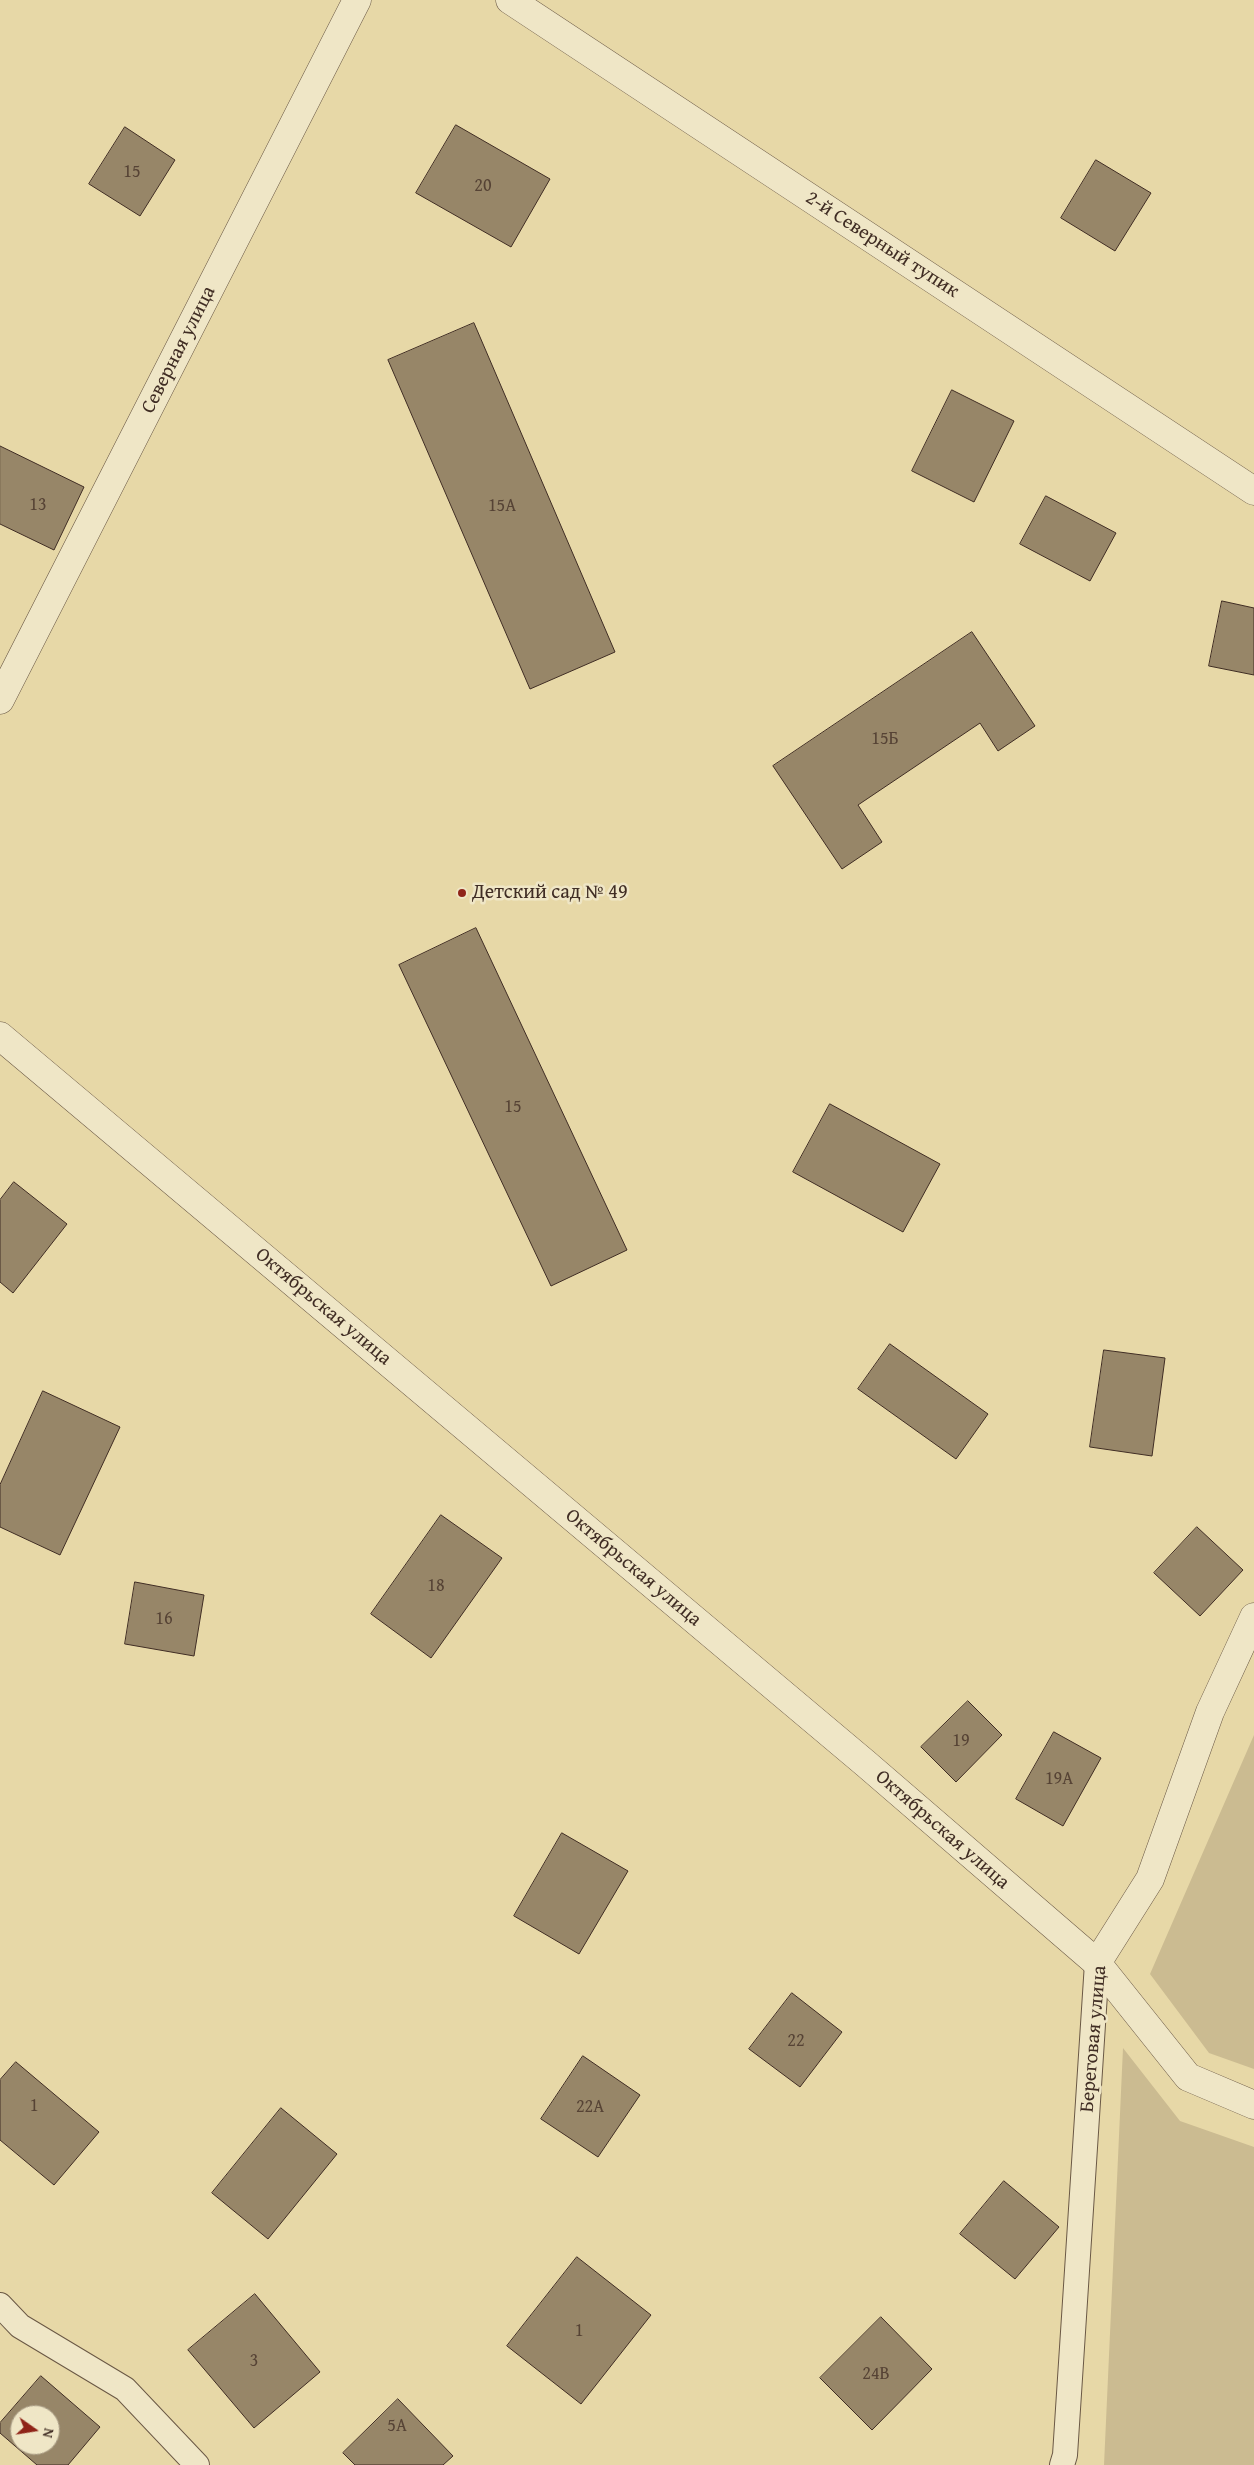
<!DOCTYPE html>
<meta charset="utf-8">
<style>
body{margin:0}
#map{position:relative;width:1254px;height:2465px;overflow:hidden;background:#e7d8a7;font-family:"Gentium Book Plus",serif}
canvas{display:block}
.north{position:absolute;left:10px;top:2405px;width:50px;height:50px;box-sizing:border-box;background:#efe6c6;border:1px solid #a99c85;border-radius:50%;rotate:103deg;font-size:14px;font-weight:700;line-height:20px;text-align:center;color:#402d24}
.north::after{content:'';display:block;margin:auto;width:18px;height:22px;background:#8f2418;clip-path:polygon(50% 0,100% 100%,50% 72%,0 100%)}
</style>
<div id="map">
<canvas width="1254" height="2465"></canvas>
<div class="north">N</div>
</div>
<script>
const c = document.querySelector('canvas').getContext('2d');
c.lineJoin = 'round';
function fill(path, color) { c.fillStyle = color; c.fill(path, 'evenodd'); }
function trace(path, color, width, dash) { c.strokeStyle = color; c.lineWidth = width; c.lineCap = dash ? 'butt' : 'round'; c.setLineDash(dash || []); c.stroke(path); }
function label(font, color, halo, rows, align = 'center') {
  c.font = font + ' "Gentium Book Plus",serif'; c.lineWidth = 5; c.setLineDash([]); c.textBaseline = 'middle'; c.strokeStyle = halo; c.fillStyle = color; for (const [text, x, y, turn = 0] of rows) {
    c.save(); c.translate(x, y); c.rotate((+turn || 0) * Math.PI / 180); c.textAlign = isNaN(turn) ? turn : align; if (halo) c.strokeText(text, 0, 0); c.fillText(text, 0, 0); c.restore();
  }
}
const green = new Path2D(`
 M1254,1735v334l-45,-16 -59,-79z
 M1123,2048l57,73 74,26v318h-150z`);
const building = new Path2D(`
 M456,125l94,54 -39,68 -95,-54z
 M125,127l50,33 -35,56 -51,-32z
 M1096,160l55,33 -36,58 -54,-33z
 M474,323l141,329 -85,37 -142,-329z
 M952,390l62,31 -40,81 -62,-31z
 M0,446l84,41 -30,63 -54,-26z
 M1046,496l70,37 -26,48 -70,-37z
 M1222,601l32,7v67l-45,-9z
 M972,632l63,94 -37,25 -18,-28 -122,82 24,37 -40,27 -69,-103z
 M476,928l151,322 -76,36 -152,-321z
 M830,1104l110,60 -37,68 -110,-60z
 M14,1182l53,42 -54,69 -13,-11v-82z
 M890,1344l98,70 -32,45 -98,-70z
 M1104,1350l61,8 -13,98 -62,-9z
 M43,1391l77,36 -60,128 -60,-28v-42z
 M441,1515l61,43 -71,100 -60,-44z
 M1197,1527l46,43 -43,46 -46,-43z
 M135,1582l69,13 -10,61 -69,-12z
 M968,1701l34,34 -46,47 -35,-35z
 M1054,1732l47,26 -38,68 -47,-27z
 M562,1833l66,38 -49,83 -65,-38z
 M792,1993l50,39 -42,55 -51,-38z
 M583,2056l57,39 -42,62 -57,-38z
 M16,2062l83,70 -45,53 -54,-45v-60z
 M281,2108l56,46 -69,85 -56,-46z
 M1004,2181l55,46 -44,52 -55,-45z
 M577,2257l74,58 -70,89 -74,-58z
 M255,2294l65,78 -66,56 -66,-78z
 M881,2317l51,52 -60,61 -52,-52z
 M41,2376l59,51 -32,38h-31l-37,-32v-10zM20,2415h30v30h-30z
 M398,2399l55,57 -10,9h-88l-12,-12z`);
const service = new Path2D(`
 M0,2305l20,21 105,63 72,76
 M1062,2465l3,-10 32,-492`);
const minor = new Path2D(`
 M510,0l744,491
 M0,700l357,-700
 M0,1036l865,727 232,200 91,114 66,28
 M1097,1963l53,-84 60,-167 44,-95`);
const markers = [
 [462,893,5,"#8f2418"]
];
const numberNames = [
 ["15",132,172],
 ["20",483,186],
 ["13",38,505],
 ["15А",502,506],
 ["15Б",885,739],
 ["15",513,1107],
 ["18",436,1586],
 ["16",164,1619],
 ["19",961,1741],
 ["19А",1059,1779],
 ["22",796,2041],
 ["1",34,2106],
 ["22А",590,2107],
 ["1",579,2331],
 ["3",254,2361],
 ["24В",876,2374],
 ["5А",397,2426]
];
const streetNames = [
 ["2-й Северный тупик",882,245,33],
 ["Северная улица",179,350,-63],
 ["Октябрьская улица",323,1307,40],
 ["Октябрьская улица",633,1568,40],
 ["Октябрьская улица",942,1830,41],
 ["Береговая улица",1094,2039,-85]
];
const poiNames = [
 ["Детский сад № 49",472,893]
];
fill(green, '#cbbb91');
fill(building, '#978668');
trace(building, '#402d24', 1);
trace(service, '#6a5845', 26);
trace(minor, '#6a5845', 29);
trace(service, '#efe6c6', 24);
trace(minor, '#efe6c6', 28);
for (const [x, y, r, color] of markers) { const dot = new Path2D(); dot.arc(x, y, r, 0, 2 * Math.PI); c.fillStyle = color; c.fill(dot); trace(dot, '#efe6c6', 2); }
label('18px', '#564335', null, numberNames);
label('20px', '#402d24', '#efe6c6', streetNames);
label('20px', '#402d24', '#efe6c6', poiNames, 'left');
</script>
